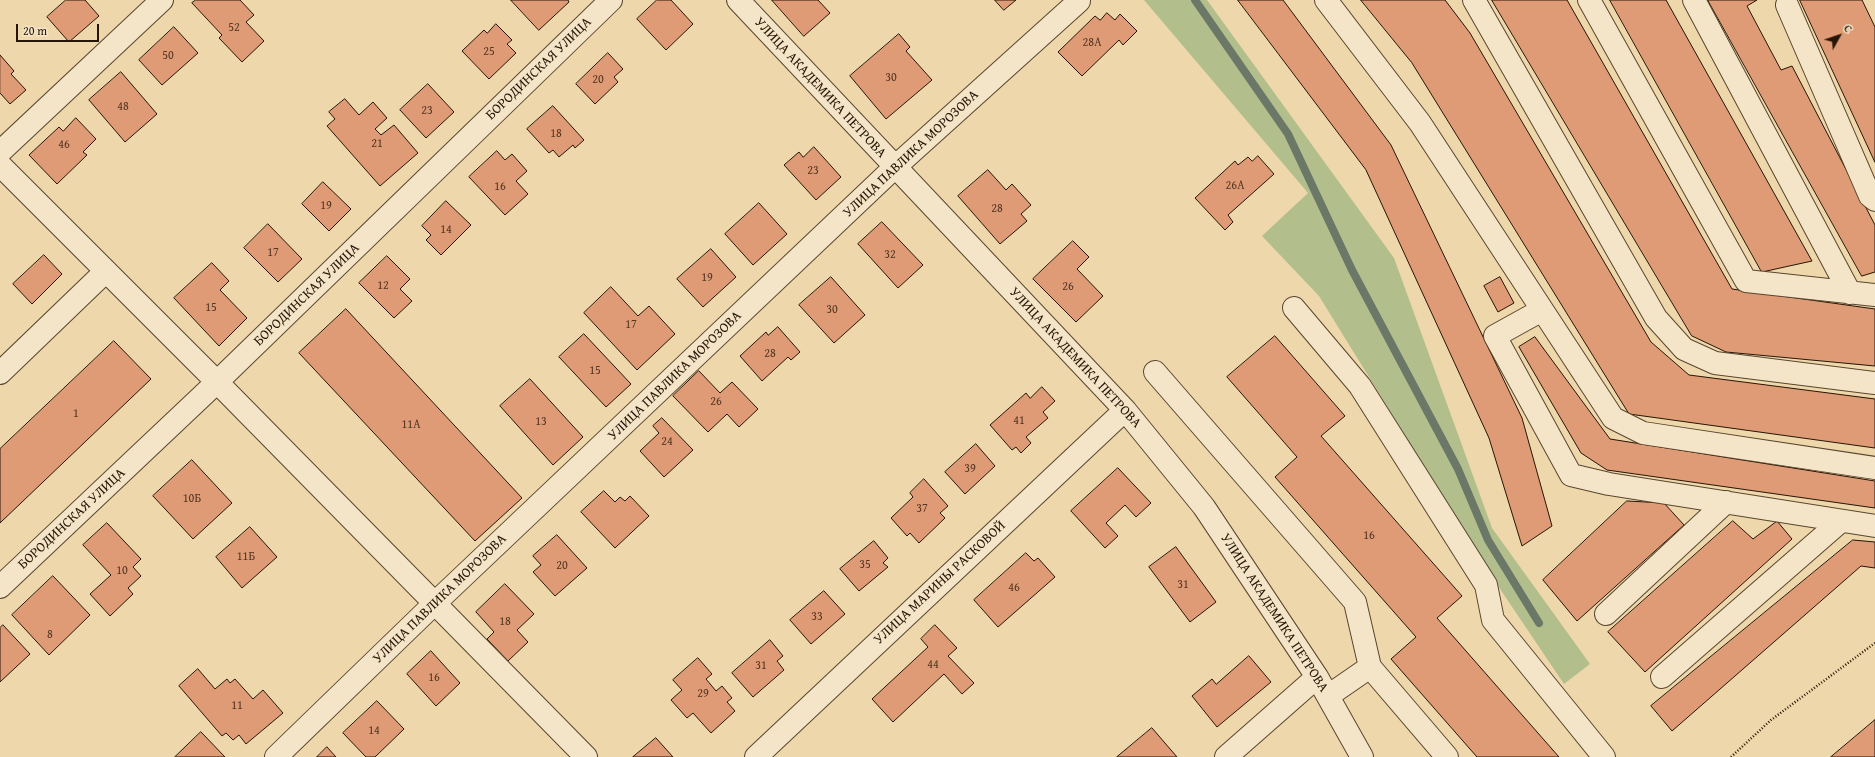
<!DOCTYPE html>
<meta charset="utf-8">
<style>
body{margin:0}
#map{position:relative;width:1875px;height:757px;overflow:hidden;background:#eed7aa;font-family:"Gentium Book Plus",serif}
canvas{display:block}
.north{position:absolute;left:1819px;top:16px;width:40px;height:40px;-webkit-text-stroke:3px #f4e5c8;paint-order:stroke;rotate:50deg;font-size:11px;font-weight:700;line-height:16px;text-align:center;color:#261506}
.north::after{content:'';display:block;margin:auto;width:14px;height:18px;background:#261506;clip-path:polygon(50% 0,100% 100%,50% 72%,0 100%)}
.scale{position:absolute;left:16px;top:24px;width:83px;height:18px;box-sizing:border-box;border:2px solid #261506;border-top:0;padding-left:5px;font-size:12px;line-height:14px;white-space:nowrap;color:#261506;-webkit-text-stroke:3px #f4e5c8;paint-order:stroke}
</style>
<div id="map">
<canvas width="1875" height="757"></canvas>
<div class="north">С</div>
<div class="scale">20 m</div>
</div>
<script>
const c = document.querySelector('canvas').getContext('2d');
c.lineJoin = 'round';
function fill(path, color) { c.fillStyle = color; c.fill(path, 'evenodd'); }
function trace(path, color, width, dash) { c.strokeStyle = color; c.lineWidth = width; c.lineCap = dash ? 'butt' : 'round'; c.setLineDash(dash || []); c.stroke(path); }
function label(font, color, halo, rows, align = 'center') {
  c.font = font + ' "Gentium Book Plus",serif'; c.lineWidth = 3.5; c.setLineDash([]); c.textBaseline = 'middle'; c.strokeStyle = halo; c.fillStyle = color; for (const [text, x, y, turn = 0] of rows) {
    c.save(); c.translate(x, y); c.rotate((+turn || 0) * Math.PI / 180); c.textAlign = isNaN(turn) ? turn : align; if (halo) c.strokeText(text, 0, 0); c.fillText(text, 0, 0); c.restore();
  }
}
const green = new Path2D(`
 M1144,0h63l187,258 98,270 98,136 -26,20 -68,-101 -177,-287 -57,-60 46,-43z`);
const stream = new Path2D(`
 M1195,0l93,134 64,136 106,199 30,71 51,83`);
const building = new Path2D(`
 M66,0h19l14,16 -30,26 -22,-25z
 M196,0h44l14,15 -8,7 18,19 -22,21 -23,-24 3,-3 -30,-32z
 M511,0h57l1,2 -30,28z
 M657,0h14l22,24 -27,26 -29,-31z
 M772,0h46l12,13 -26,23z
 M995,0h21l-12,10z
 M1238,0h45l108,145 131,273 30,108 -30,20 -33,-108 -123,-268z
 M1361,0h84l25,33 181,309 38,33 186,24v49l-246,-34 -217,-351z
 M1492,0h75l165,289 143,20v57l-149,-14 -34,-16z
 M1610,0h56l146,261 -50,11z
 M1708,0h49l-10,6 34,64 11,-4 83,159v47l-13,4z
 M1800,0h62l13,27v135z
 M1107,13l8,7 5,-6 17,17 -14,14 -4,-5 -37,36 -24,-24 37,-36 5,4z
 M496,24l16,16 -5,4 9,9 -27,26 -27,-28 22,-21 3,3z
 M174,27l24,26 -36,32 -23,-25z
 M899,34l11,13 -4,4 26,29 -46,39 -36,-43z
 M608,53l15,16 -9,8 4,5 -23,22 -19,-20z
 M0,55l14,16 -3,3 15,16 -16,14 -10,-11z
 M121,72l36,42 -32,28 -36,-42z
 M428,84l26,28 -28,26 -26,-28z
 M345,99l14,16 14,-13 14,16 -12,11 6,6 13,-10 24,28 -38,33 -53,-60 8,-7 -6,-7z
 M553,106l31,34 -9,8 -2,-3 -14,12 -6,-7 -4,3 -22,-24z
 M76,118l20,21 -13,13 4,3 -30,29 -28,-29 30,-28 4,4z
 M814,147l27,30 -25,23 -32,-35 15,-13 4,5z
 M497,151l8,9 7,-6 15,17 -11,10 12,13 -23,21 -36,-38z
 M1258,156l16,18 -46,41 5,7 -8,8 -30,-32 40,-37 3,4 10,-8 4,4z
 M988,170l18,20 6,-6 19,21 -10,9 6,7 -27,23 -42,-48z
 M323,182l28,27 -22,22 -27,-27z
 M446,201l25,24 -30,30 -15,-15 5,-5 -9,-9z
 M759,203l28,31 -34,31 -28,-31z
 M882,222l41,43 -25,23 -40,-44z
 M268,224l34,35 -24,23 -34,-34z
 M1073,241l16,16 -12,12 26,27 -27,26 -43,-43z
 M711,249l25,28 -33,30 -26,-28z
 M44,255l18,19 -30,30 -19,-20z
 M387,256l23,23 -10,10 12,12 -18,17 -35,-35z
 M212,263l17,18 -9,9 27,28 -28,28 -45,-48z
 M831,277l34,38 -31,28 -35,-38z
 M1500,277l14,26 -16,9 -14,-26z
 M611,287l27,29 11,-10 26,28 -38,36 -53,-57z
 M346,309l176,189 -47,43 -176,-188z
 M778,327l22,25 -9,8 -3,-3 -26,24 -22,-25 26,-24 2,3z
 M584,334l47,50 -25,23 -47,-50z
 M1275,336l70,80 -24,20 141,160 -25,22 122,139h-82l-86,-98 25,-22 -141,-160 22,-20 -70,-80z
 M1535,337l75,102 265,42v27l-268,-38 -26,-17 -62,-106z
 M114,341l37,38 -151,144v-74z
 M699,371l21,22 12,-11 26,27 -19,18 -12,-13 -19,18 -35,-36z
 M530,379l53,58 -30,28 -53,-59z
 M1042,387l13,14 -12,11 5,6 -22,19 5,6 -10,10 -5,-6 -4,3 -22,-25 36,-32 4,5z
 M662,418l31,32 -29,27 -24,-26 19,-18 -6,-7z
 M976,444l19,22 -30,28 -20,-22z
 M192,460l40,43 -39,36 -40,-43z
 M1118,468l33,35 -15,14 -11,-12 -19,18 12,13 -13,12 -34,-37z
 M924,479l24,27 -8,7 5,5 -26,25 -9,-10 -3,3 -16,-18 22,-21 -3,-4z
 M604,491l11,11 5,-5 5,4 5,-5 19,20 -34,32 -34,-36z
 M1627,501l37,2 20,22 -107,96 -34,-41z
 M1733,521l20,18 24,-18 15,18 -147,133 -37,-40z
 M107,523l34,36 -8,8 8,9 -13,12 5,6 -23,22 -20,-22 21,-19 -28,-30z
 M250,527l27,30 -35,31 -26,-31z
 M557,535l30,33 -32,28 -22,-24 8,-7 -8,-9z
 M1853,540l22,2v26l-14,-2 -189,165 -21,-25z
 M874,541l14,17 -5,5 5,4 -29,24 -19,-22z
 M1176,547l40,55 -26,20 -41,-55z
 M1026,553l8,8 4,-3 17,19 -57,50 -24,-27z
 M53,576l37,39 -41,40 -37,-40z
 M505,584l29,30 -17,16 11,12 -20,19 -21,-22 7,-7 -18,-20z
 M824,591l21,23 -34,30 -21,-24z
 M3,625l27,29 -30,28v-54z
 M935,625l22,23 -9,8 26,27 -12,11 -18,-20 -51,48 -21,-23 56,-52 -7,-8z
 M770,640l13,16 -6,5 7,9 -31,27 -21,-24z
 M431,651l29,32 -24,23 -29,-32z
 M1249,656l22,26 -54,45 -25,-31 20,-17 4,5z
 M698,658l14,16 -6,5 10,12 6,-5 10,12 -5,4 8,9 -24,22 -18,-20 -6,5 -16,-18 11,-10 -9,-10z
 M198,669l17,20 12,-10 3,4 5,-4 18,20 10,-9 20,23 -37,31 -7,-9 -6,5 -7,-7 -4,3 -43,-50z
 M377,701l27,28 -29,28h-9l-23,-24z
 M1875,720v37h-44z
 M1152,728l25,29h-60z
 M201,732l24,25h-50z
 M656,738l17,19h-40z
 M327,747l9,10h-19z`);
const path = new Path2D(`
 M1731,757l40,-37 104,-77`);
const minor = new Path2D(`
 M738,0l387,410 79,97 113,170 45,80
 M1326,0l94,123 193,295 30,15 232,35
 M1474,0l182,318 28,31 31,14 160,20
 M1589,0l157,281 129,14
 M1694,0l156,293
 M1787,5l83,191 5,4
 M0,152l162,-152
 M0,165l217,217 369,375
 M1294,308l66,78 126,199 7,35 111,137
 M1542,310l-47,26 76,139 38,9 266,42
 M1155,372l200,230 15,65
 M0,373l106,-102
 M0,587l217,-205 394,-382
 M1606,614l120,-112
 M1662,677l179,-156
 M1328,696l42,-29 77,90
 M276,757l158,-153 461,-437 184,-166
 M756,757l369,-347
 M1226,757l91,-80`);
const numberNames = [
 ["52",234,28],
 ["28А",1092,43],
 ["25",489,52],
 ["50",168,56],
 ["30",891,78],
 ["20",598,80],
 ["48",123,107],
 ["23",427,111],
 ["18",556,134],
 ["21",377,144],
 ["46",64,145],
 ["23",813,171],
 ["26А",1235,186],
 ["16",500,187],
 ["19",326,206],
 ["28",997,209],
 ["14",446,230],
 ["17",273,253],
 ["32",890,255],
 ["19",707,278],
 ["12",383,286],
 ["26",1068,287],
 ["15",211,308],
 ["30",832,310],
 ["17",631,325],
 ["28",770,354],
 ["15",595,371],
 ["26",716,402],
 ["1",76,414],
 ["41",1019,421],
 ["13",541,422],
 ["11А",411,425],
 ["24",667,442],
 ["39",970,469],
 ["10Б",192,499],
 ["37",922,509],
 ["16",1369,536],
 ["11Б",246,557],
 ["35",865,565],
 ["20",562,566],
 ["10",122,571],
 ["31",1183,585],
 ["46",1014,588],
 ["33",817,617],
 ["18",505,622],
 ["8",50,635],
 ["44",933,665],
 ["31",761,666],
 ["16",434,678],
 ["29",703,694],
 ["11",237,706],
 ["14",374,731]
];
const streetNames = [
 ["БОРОДИНСКАЯ УЛИЦА",539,69,-44],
 ["УЛИЦА АКАДЕМИКА ПЕТРОВА",820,88,47],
 ["УЛИЦА ПАВЛИКА МОРОЗОВА",911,154,-43],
 ["БОРОДИНСКАЯ УЛИЦА",307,295,-44],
 ["УЛИЦА АКАДЕМИКА ПЕТРОВА",1075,358,47],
 ["УЛИЦА ПАВЛИКА МОРОЗОВА",675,376,-44],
 ["БОРОДИНСКАЯ УЛИЦА",72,519,-43],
 ["УЛИЦА МАРИНЫ РАСКОВОЙ",940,583,-43],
 ["УЛИЦА ПАВЛИКА МОРОЗОВА",440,599,-44],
 ["УЛИЦА АКАДЕМИКА ПЕТРОВА",1274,613,57]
];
fill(green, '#b2bf8d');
trace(stream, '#6b7867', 8);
fill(building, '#df9b76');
trace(building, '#261506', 1);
trace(minor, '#58462f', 24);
trace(path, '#261506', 2.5, [1, 2]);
trace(minor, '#f4e5c8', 22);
label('12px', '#543622', null, numberNames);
label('14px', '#261506', '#f4e5c8', streetNames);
</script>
